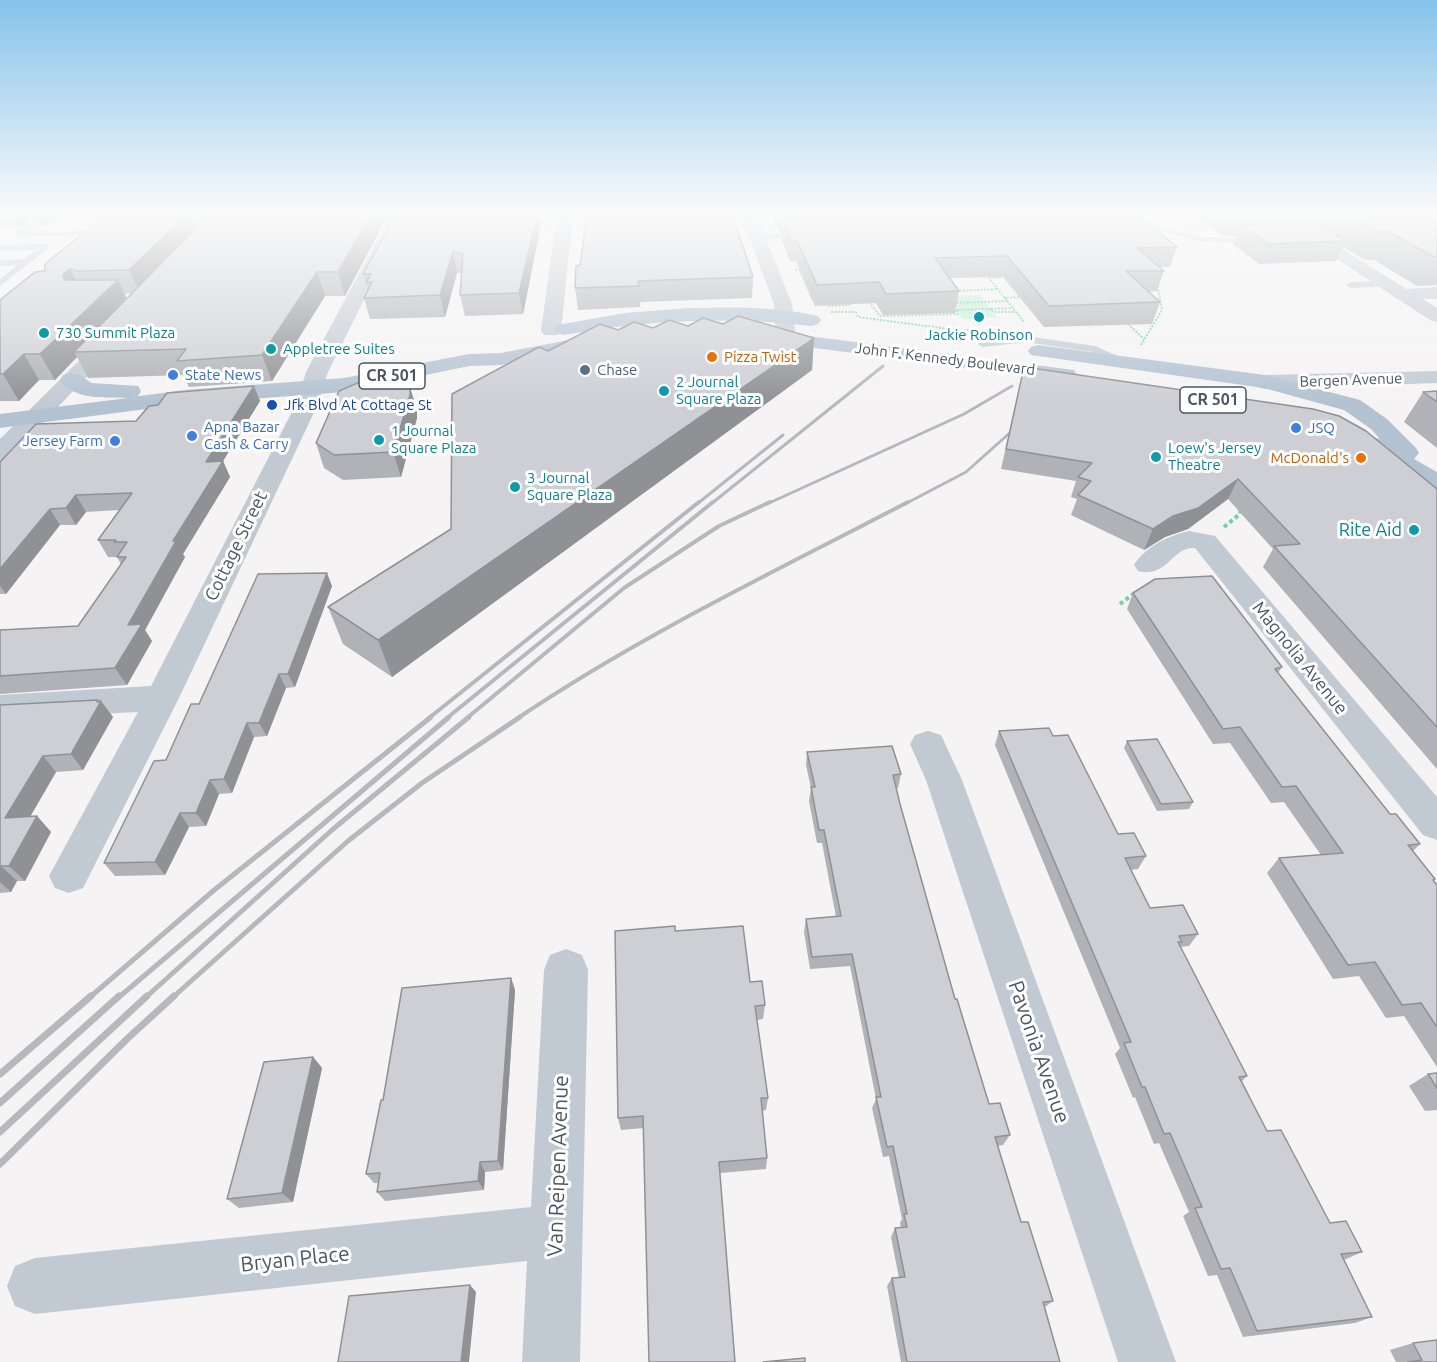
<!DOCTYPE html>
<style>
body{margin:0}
canvas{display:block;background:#f5f3f3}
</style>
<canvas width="1437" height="1362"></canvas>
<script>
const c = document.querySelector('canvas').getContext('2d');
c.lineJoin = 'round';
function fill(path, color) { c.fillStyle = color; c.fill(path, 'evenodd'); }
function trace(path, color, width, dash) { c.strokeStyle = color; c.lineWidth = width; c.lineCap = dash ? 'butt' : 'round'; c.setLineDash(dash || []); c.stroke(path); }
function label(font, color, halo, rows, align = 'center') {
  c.font = font + ' Ubuntu,sans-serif'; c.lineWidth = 6; c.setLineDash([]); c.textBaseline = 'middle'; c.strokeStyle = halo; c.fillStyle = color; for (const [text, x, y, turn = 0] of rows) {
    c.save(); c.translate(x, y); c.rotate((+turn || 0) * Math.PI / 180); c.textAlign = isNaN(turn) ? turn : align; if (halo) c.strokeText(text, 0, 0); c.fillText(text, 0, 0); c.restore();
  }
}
const green = new Path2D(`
 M980,295l17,23 -23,-2 2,3h-13l-16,-23z`);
const pathFar1 = new Path2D(`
 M795,270h5l13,31
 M997,274l3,3 -11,1 16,20
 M956,291l42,-2
 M1019,297l-14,1 19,24
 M869,302l11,14 78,-2 -2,-4 35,-1 3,3h22
 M953,303l55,-2
 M828,306l21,-1 1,-2
 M991,309l22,-1
 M831,312h25l2,5 98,13h17
 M1128,324l16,15
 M1141,345l21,-35 -5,-27`);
const path = new Path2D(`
 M1224,527l16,-13 1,-5
 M1120,604l16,-12`);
const service = new Path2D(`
 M43,214h9l-24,18 78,-2 4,2 -4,2 -90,3v-4z
 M1127,216l71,21 56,2 4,2 -4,2 -57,-2 -73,-21v-4z
 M754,234h26l4,2c-7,4 -24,4 -31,0z
 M45,244l3,1v4l-48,37v-7l17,-14 -17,1v-6l24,-1 12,-9 -36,1v-6z
 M1386,281l5,3 -2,2 -38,2 -5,-3 5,-3z
 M1026,336l69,10 36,16 -5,3 -33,-13 -67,-10 -43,5 -5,-3 5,-3z`);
const minor = new Path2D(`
 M391,214h16l-79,158 -10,32 -139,294 -96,190 -14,5 -14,-5 -6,-12 89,-164 -138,7v-24l151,-9 145,-282 10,-32z
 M557,214h16l-12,117 -3,4h-14l-3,-4z
 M1437,287v12l-42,-1 -2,-4 2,-4z
 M1189,531l26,5 222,261v43l-14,-5 -228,-287c-23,-2 -28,31 -57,23l-4,-6c12,-19 34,-29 55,-34z
 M928,731l13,4 21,45 214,582h-58l-192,-582 -16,-36 5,-9z
 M566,949l16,6 6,15 -8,392h-58l5,-101 -492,53 -20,-8 -8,-20 8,-20 20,-8 496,-51 13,-237 6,-15z`);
const tertiary = new Path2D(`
 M737,214h16l9,15 30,75 4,35 -3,4h-14l-3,-4 -2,-35 -28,-75z
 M1268,214h18l151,94v14l-7,-2z
 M1437,371v12l-172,6 -8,-2 -3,-5 3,-5 8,-2z`);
const secondary = new Path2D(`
 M115,330l7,2 3,4 -3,4 -113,118 -9,2v-21l108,-107z`);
const primary = new Path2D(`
 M688,308c42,-1 88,-2 130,8l3,4 -3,4 -7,2c-83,-10 -164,-6 -247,9l-7,-2 -3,-4 3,-4 68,-12z
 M769,331l297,38 8,1 3,5 -3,5 -8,1 -304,-40 -3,-4 3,-4z
 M595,335l7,2 3,4 -3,4 -101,20 -32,1 -125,26 -159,12 -185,24v-14l128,-16c-21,-1 -54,3 -68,-18l3,-5 8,-2 8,2 13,8 46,3 3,5 -3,5 -6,1 53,-7 159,-12 125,-24 32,-1z
 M1038,345l227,30 95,25 27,19 29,29 3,5 -5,6 23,13v19l-9,-3 -65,-39 -3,-5 3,-5 9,-2 8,2 -9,-10 -27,-19 -80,-22 -233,-33 -3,-4 3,-4z`);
const railFar3 = new Path2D(`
 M697,504l86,-69
 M711,504l172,-138
 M767,504l197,-90 48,-28
 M905,504l61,-32 47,-42`);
const railFar2 = new Path2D(`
 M429,718l270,-216
 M447,718l266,-216
 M467,718l157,-130 95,-62 51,-24
 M518,718c123,-83 258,-147 390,-216`);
const railFar1 = new Path2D(`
 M89,998l124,-107 218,-174
 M118,998l331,-281
 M145,998l187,-168 137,-113
 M172,998l176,-157 74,-58 98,-66`);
const rail = new Path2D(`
 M0,1074l91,-78
 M0,1103l119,-107
 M0,1132l147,-136
 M0,1164l128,-126 46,-42`);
const wall = new Path2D(`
 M0,214h67l-7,5 -2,-3 -15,10h-4l-5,-9 -13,10 -21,1z
 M111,214h273l1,7 -40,75h-20l-53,85 -83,6 -6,-12 -95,3 -11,-21 -22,23h-16l-20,21h-19v-101l45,-29zM132,293l-5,6 -2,-5z
 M396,214h147l-20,100 -58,2 -5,-21 2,-22h-5l-12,44 -75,2 -6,-21 4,-8 -5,-16z
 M586,214h151v4h-3l19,59 -1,21 -112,4v5l-62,3 -3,-22 5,-23 6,-42z
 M755,214h378l-1,4 45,29 -7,20h-11l5,4 -7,20 -9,1 12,10 -8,22 -108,3 -41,-50 -53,1 9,13 -4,22 -72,2 -7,-12 -61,3 -19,-45h-6l-8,-21v-7l-3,-1 -6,-15h-16z
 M1192,214h245v71l-20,1 -43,-26h-9l-22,-13 -7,14 -77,3 -26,-20 3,-8 -15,-1z
 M723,324l91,14 -2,32 -420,307 -49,-33 -15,-37 123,-78 97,-178 70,-21z
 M1024,367l413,122v280l-174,-202 10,-18 -45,-50 -40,30 -23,8 -21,13 -73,-35 6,-16 -6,-2 5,-16 -75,-12z
 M254,386l6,15 -37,60 7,16 -47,77 2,3 -40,73 7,11 -25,44 -127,9v-64l78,-4 43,-62 -4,-7h-9l-10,-17 21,-30 -33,2 -10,13h-16l-54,69h-6v-132z
 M410,387l7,24v7l-16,59 -58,3 -19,-12 -8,-25z
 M1437,391v57l-33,-26 19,-30z
 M332,586l-37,101 -9,1 -19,48 -13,1 -22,56 -13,1 -13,32 -17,1 -24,48 -50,1 -11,-13 95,-159z
 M1133,593l149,74 -4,6 112,141 30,30 -7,7 22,28 -1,2 3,4v182l-33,-51 -18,2 -27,-42 -26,3 -66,-106 12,-15 42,-3 -37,-53 -13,1 -41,-60 -17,1 -86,-135z
 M101,701l12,16 -30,53 -27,2 -26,45 7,-1 14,16 -26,49h-8l-6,11 -11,1v-188z
 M999,731l54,5 65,98 28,22 -8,13 -7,1 19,38 48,26 -9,12 -9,1 67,129 -5,5 25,50 63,92 32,29 -18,8 28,57 -17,6 -112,14 -26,-62 -9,1 -25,-60 6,-4 -30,-69 -5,1 -19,-47 -2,1 -18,-44 5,-6 -125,-303z
 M1127,741l66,61 -4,7 -32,2 -33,-63z
 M807,752l94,22 -3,14h-2l4,16 55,195 34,105 21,31 -7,10 -5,1 23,76 32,79 -8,6 15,55h-159l-14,-76 5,-8h7l-8,-41 4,-9h6l-1,-5 2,-4 -13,-63 -6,1 -11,-49 4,-9 -26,-133 -40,3 -6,-37 2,-13 30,-2 -14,-74h-5l-8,-42 2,-13 -5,-23z
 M675,931l75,51 15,23 -2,14 -6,1 11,78 -2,12 -4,1 5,47 -1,11 -46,4 -76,-45 -23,2 -3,-12z
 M511,978l4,12 -12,180 -18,2 -1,18 -99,11 -8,-9 1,-9h-4l-8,-9 17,-74z
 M313,1057l9,11 -29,134 -54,6 -12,-9z
 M1437,1073v37l-12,1 -16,-25 19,-12z
 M1413,1343l24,19h-41l-6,-12z`);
const shadedWall = new Path2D(`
 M14,214h19l1,3 -13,10z
 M37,214h20l1,2 -15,10z
 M58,214h9l-7,5z
 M187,214h2l8,20 -57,59 -11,-23z
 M202,214h16l-12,11z
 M371,214h13l1,7 -40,75 -7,-24z
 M537,214h6l-20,100 -4,-21z
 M453,252l4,21 -12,44 -5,-22z
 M70,269l12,23 -19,-14 1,-5z
 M317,272l8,24 -53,85 -10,-26z
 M118,280l11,24 -55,48 3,5 -22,23 -15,-26z
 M814,338l-2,32 -420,307 -14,-37z
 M24,354l15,26 -20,21 -16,-27z
 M254,386l6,15 -37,60 7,16 -47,77 2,3 -40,73 7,11 -25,44 -12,-17 13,-43 45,-84 33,-79z
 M410,387l7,24v7l-16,59 -8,-25z
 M1238,479l-10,20 -40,30 -23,8 -21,13 9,-21z
 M76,495l10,17 -10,13 -10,-17z
 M50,509l10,16 -54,69 -6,-8v-17z
 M327,573l5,13 -37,101 -7,-13z
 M279,674l7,14 -19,48 -8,-13z
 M98,700l2,3 1,-2 12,16 -30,53 -12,-16z
 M247,723l7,14 -22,56 -8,-14z
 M43,756l13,16 -36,62 -15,-16z
 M210,780l9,14 -13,32 -10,-13z
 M180,813l9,14 -24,48 -10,-13z
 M37,816l14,16 -26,49 -16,-15z
 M1,866l16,15 -6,11 -11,-10v-14z
 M511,978l4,12 -12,180 -5,-9z
 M313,1057l9,11 -29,134 -11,-9z
 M480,1162l5,10 -1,18 -6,-9z
 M470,1285l6,7 -7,70h-8z`);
const building = new Path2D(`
 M111,214h76l-58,56 -52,1 -7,-2 -6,4 -1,5 2,2h53l-78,74h-16l-21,20h-3v-74l35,-28 10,-1v-7l61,-49z
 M210,214h161l-33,58h-21l-55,83 -85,6 9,-12 -112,3z
 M396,214h141l-18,79 -59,2 3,-41 -10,-2 -13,43 -76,3 8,-16h-6l5,-8h-8z
 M586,214h146l21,63 -115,4 1,5 -64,2 1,-22 4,-1 6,-42z
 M782,214h351l-1,4 13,3 32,26 -40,1 27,23h-38l34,31 -111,4 -42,-50 -72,2 24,33 -73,3 -7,-12 -62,3 -20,-44h-6l-8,-21 4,-4z
 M1347,214h90v42l-3,1 -45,-25h-10z
 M1240,224l82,2 24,15 -78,3z
 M738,316l76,22 -436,302 -50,-33 123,-78 1,-135 87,-47 9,4 52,-27 18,6 16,-8 19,6 16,-8 19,6 15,-8 20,6z
 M1024,367l289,42 26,7 27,15 71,58v238l-163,-181 26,-2 -62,-65 -40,29 -25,8 -20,13 -75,-34 13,-14 -13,-4 14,-14 -86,-14z
 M396,379l14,8v8l-17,57 -59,3 -18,-12 23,-52 23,-10z
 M254,386l-48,76 17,-1 -50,80h3l-48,84 14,-1 -27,44 -115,8v-46l78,-4 48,-69h-9l10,-15h-13l2,-2h-18l34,-47 -56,2 -10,13 -16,1 -50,60v-107l36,-38 100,-3 13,-15 9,-1 9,-12z
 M1437,391v11l-14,-10z
 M327,573l-39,101h-9l-20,49h-12l-23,56 -14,1 -14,33h-16l-25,49 -51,1 50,-102 12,-1 25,-56h8l59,-130z
 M1212,576l70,91 -7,2 115,145h6l24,30 -12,1 27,34 -2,1 4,5v142l-16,-24 -19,2 -27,-43 -27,3 -69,-107 64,-5 -47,-67 -14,1 -42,-60 -17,2 -90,-136 22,-14z
 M98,700l-1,2 4,-1 -30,53 -28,2 -38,62 32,-2 -28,50h-8l-1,2v-163z
 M1049,728l4,8 15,-1 50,99 16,-1 12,23 -21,2 25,50 33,-3 15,29 -19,2 3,6h-4l69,134 -8,1 28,54 14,-1 49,93 16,-2 16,31 -21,2 31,63 -115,14 -27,-63 -9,1 -26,-61 7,-1 -32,-74 -6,1 -19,-47h-3l-18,-44 7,-1 -132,-311z
 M1157,739l36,63 -32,2 -34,-63z
 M892,746l9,28 -8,1 7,29 55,195h2l32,105 11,-1 10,32 -15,2 26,85h7l25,79 -10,1 17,60h-153l-15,-84 13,-1 -10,-49 12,-1 -3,-13h3l-14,-68 -6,1 -11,-50h5l-29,-143 -40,3 -6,-38 35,-3 -17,-86h-5l-8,-43h4l-8,-35z
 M675,926v5l68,-5 7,56 12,-1 3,24 -10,1 13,92h-7l6,60 -48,4 16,200h-86l-6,-246 -25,2 -3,-187z
 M511,978l-13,183 -18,1 -2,19 -101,11 3,-19 -14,1 15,-74h2l19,-112z
 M313,1057l-31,136 -55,6 37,-137z
 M1437,1073v15l-9,-14z
 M470,1285l-9,77h-123l11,-66z
 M1437,1340v22h-29l14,-2 -9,-17z
 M805,1358v4h-42z`);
const markers = [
 [979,317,6,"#0f9aa8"],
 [44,333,6,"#0f9aa8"],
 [271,349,6,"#0f9aa8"],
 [712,357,6,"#e8710a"],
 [585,370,6,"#5c6f8a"],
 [173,375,6,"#3f7fe0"],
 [664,391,6,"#0f9aa8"],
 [272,405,6,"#1a4fb4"],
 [1296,428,6,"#3f7fe0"],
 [192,436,6,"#3f7fe0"],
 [379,440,6,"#0f9aa8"],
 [115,441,6,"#3f7fe0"],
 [1156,457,6,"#0f9aa8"],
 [1361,458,6,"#e8710a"],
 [515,487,6,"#0f9aa8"],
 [1414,530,6,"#0f9aa8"]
];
const farCulturenames = [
 ["730 Summit Plaza",56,333],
 ["Jackie Robinson",979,335,"center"],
 ["Appletree Suites",283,349],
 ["2 Journal",676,382],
 ["Square Plaza",676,399],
 ["1 Journal",391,431],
 ["Square Plaza",391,448],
 ["Loew's Jersey",1168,448],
 ["Theatre",1168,465],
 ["3 Journal",527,478],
 ["Square Plaza",527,495]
];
const farFoodnames = [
 ["Pizza Twist",724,357],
 ["McDonald's",1349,458,"right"]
];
const farStreetnames = [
 ["John F. Kennedy Boulevard",945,359,7],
 ["Bergen Avenue",1351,380,-2]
];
const farServicenames = [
 ["Chase",597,370]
];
const farShopnames = [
 ["State News",185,375],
 ["Apna Bazar",204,427],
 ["Cash & Carry",204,444],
 ["JSQ",1308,428],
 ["Jersey Farm",103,441,"right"]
];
const farTransitnames = [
 ["Jfk Blvd At Cottage St",284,405]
];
const shields = [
 [392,376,66],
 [1213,400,66]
];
const shieldNames = [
 ["CR 501",392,376],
 ["CR 501",1213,400]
];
const cultureNames = [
 ["Rite Aid",1402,530]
];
const streetNames = [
 ["Cottage Street",236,546,-64],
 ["Magnolia Avenue",1300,658,51]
];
const nearStreetnames = [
 ["Pavonia Avenue",1039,1052,71],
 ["Van Reipen Avenue",558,1166,-88],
 ["Bryan Place",295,1259,-6]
];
fill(green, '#c3f1d5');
trace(pathFar1, '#7ad0a6', 2, [2, 1.5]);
trace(path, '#7ad0a6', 4, [4, 3]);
fill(service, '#c1cad2');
fill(minor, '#c1cad2');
fill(tertiary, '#c1cad2');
fill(secondary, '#c1cbd6');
fill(primary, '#b3c2d1');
trace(railFar3, '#b5b8bd', 3);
trace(railFar2, '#b5b8bd', 4);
trace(railFar1, '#b5b8bd', 5);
trace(rail, '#b5b8bd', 7);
fill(wall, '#b0b2b7');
fill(shadedWall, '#909195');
fill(building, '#cdcfd5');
trace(building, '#909195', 1.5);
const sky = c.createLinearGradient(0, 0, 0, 405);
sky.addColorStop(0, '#85c3ea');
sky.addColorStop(0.53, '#fafafa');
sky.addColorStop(1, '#fafafa00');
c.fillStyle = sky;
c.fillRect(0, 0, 1437, 405);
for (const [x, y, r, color] of markers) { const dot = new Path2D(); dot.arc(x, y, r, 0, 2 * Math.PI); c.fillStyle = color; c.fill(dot); trace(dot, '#fff', 2); }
label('15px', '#0d838f', '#fff', farCulturenames, 'left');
label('15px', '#c56008', '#fff', farFoodnames, 'left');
label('15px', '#4a5661', '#fff', farStreetnames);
label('15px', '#4e5e75', '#fff', farServicenames, 'left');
label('15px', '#366cbe', '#fff', farShopnames, 'left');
label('15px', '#164399', '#fff', farTransitnames, 'left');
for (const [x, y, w] of shields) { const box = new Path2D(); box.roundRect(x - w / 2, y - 13, w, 26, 4.5); c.fillStyle = '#fff'; c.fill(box); trace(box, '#4a5661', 1.5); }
label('bold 16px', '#4a5661', null, shieldNames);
label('18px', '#0d838f', '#fff', cultureNames, 'right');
label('18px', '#4a5661', '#fff', streetNames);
label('21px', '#4a5661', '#fff', nearStreetnames);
</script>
